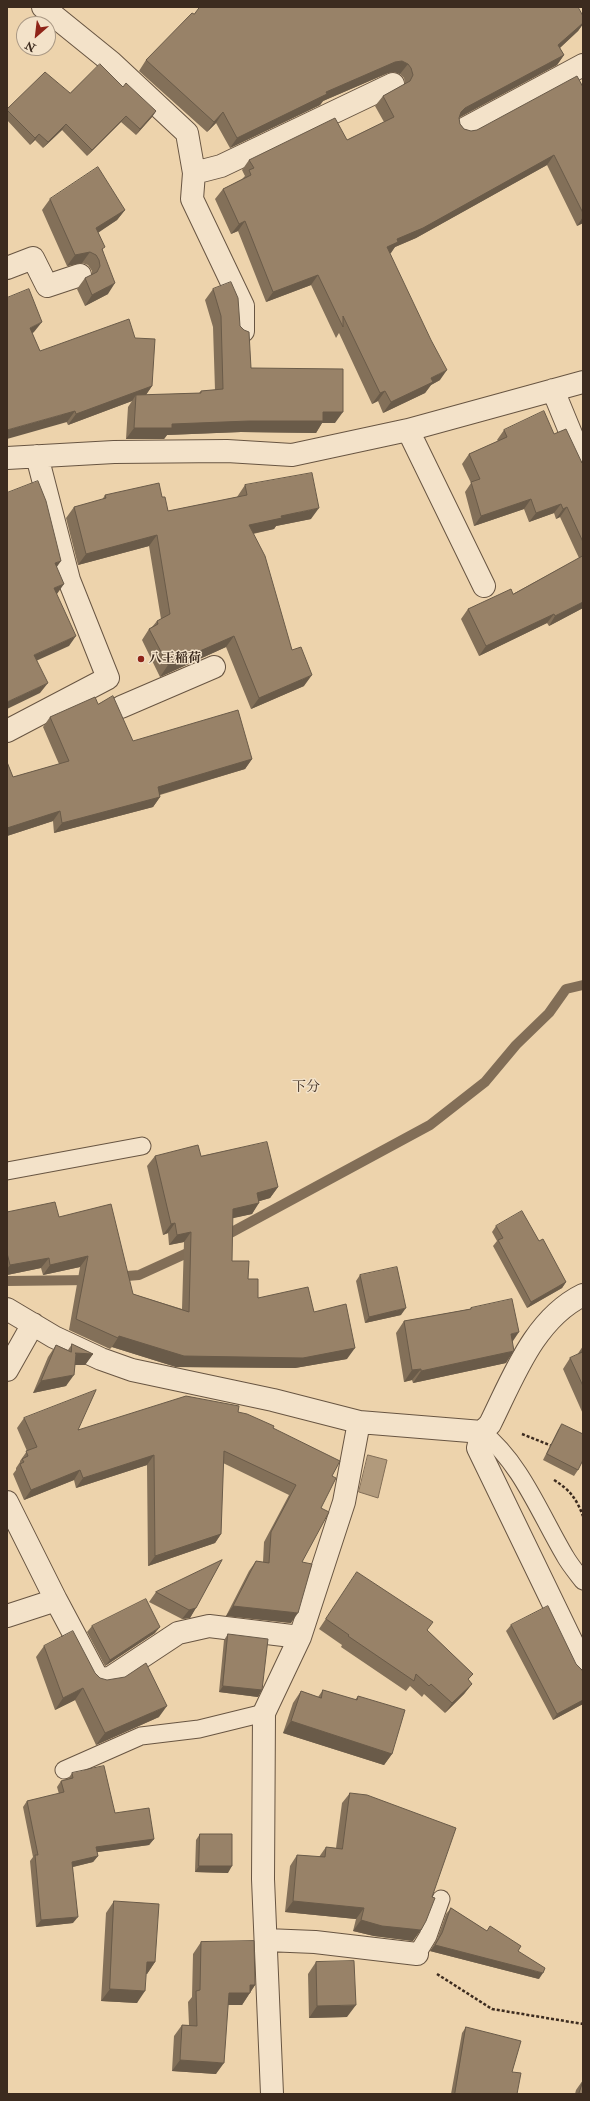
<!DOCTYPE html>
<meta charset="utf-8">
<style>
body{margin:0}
#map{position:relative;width:590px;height:2101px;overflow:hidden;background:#edd3ac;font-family:"IM FELL Double Pica",serif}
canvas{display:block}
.frame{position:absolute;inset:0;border:8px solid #3c2b1f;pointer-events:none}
.north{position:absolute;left:16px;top:16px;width:40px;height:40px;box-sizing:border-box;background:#f3e2c9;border:1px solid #aa9985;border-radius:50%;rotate:208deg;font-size:11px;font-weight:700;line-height:16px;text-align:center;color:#3c2b1f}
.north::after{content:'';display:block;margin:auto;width:14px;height:18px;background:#8f2418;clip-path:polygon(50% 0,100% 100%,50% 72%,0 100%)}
</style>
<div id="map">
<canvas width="590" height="2101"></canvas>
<div class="frame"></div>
<div class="north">N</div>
</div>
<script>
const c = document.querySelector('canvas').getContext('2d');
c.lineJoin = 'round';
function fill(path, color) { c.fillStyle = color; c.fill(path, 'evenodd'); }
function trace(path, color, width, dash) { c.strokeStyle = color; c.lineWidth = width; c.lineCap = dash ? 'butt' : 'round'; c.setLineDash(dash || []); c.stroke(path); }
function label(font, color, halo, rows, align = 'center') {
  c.font = font + ' "IM FELL Double Pica","Noto Serif JP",serif'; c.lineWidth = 3; c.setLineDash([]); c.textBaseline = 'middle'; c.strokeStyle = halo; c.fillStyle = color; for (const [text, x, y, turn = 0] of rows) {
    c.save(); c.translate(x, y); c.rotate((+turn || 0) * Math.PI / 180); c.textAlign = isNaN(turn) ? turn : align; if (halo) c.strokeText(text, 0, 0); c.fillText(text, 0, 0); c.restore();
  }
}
const water = new Path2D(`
 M368,1455l19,5 -9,38 -19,-6z`);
const stream = new Path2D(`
 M221,1238l209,-113 55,-43 31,-37 33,-32 17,-24 17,-4
 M115,1277l24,-2 57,-26
 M7,1281l84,-1`);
const path = new Path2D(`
 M522,1434l30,12
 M554,1480c16,10 22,18 29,36
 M437,1974l55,35 91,15`);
const lane = new Path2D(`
 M7,1171l135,-25
 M482,1432c39,31 58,82 83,124 5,9 12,17 18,25
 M64,1770l77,-34 58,-7 65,-16
 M417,1954l11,-18 13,-37`);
const street = new Path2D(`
 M43,7l68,55 76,71 7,40 27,-7 172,-82
 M464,129l119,-64
 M194,173l-2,26 51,107v25
 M7,268l26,-10 14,28 33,-11
 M553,390l30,73
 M408,430l76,156
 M7,458l107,-6 113,-1 65,4 116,-25 175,-48
 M121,707l93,-40
 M7,731l101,-53 -39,-98 -32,-124
 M7,1309l47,28 47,22 31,11 141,30 86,22 123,10 8,-8c23,-46 44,-105 93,-129
 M7,1370l26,-46
 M482,1432l-4,16 105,217
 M7,1502l49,98 -49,16
 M56,1600l42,79 12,-1 68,-45 31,-7 91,11
 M266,1940l49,2 102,12
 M272,2094l-9,-215 1,-166 36,-76 44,-135 15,-80`);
const wall = new Path2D(`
 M194,14l389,2v8l-5,7 -18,17 4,7 -7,10 -98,53 1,6 4,5 7,2 6,-1 106,-43v136l-6,3 -30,-61 -131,73 -21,9 -5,6 50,127 -9,5 -6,8 -42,20 -5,-12 -6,3 -33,-71 -3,5 -25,-53 -45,17 -28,-71 -7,3 -16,-35 8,-10 19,-10 3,-3 -3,-6 7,-10 98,-20 37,-18 -9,-16 8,-10 22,-12 -1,-6 -4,-4 -6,-2 -6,1 -65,28 -3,4 -90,43 -14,-25 -9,9 -68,-61 7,-11z
 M123,87l33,24 -4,6 -16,18 -15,-13 -34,34 -25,-26 -19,18 -8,-8 -5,5 -23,-25v-11l63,-16z
 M50,199l75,11 -8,10 -19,12 5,18 5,44 -23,12 -8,-17 8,-11 7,-3v-4l-4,-6 -6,-2 -15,3 -25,-56z
 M213,289l27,37 11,42 84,55h-13l-6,10 -75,-1 -74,3 -3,4h-38l2,-32 4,-6 -64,24 -61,-127 27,34 -2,1 8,18 112,35 -6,9 53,-2 2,-2 14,-1 -2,-63 -8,-27z
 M504,430l50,4 29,29v145l-34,18 -2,-3 -68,33 -18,-37 7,-10 45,-15 66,-36 -19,-41 -4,2 -2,-6 -25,9 -5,-13 -50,17 -9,-34 6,-9 -9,-19 7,-10 29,-13 -1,-1z
 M245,485l66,34 -35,7 -2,3 -21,5 51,152 -53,23 -25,-62 -66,30 -18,-37 7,-11 3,-2 5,-6 4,-2 -12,-73 -71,19 -12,-47 8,-11 28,-7 3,-5 57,2 6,14 69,-14z
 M98,704l35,37 119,18 -7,10 -85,26v2l-7,10 -99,26 -1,-12 -46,15v-74l6,15 46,-13 -16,-37 7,-10z
 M155,1156h46l77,31 -8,11 -11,3 -7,13 -20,4v43l16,18 10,19 56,14 33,47 -52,9 -119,-1 -64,-20 -2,2 -41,-19 11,-63 -37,8 -2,-7 -34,7v-63l52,5 74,77 49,15 2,-67 -15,3 -1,-12 -5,2 -16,-69z
 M496,1226l43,15 27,41 -4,6 -35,20 -34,-62 4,-5 -5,-9z
 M360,1275l41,40 -36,8 -9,-42z
 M471,1308l41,33 -6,22 -93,20 -1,-3 -8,2 -8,-49 8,-12 66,-12z
 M72,1344l21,10 -8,11h-10l-9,21 -33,7 15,-36 8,-12 12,5z
 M583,1346v68l-20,-45 7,-11 7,-3z
 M238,1412l35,16 59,48 -30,86 -11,61 -65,-7 23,-45 7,-10 7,1 1,-20 25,-47 -66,-32 -2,71 -6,9 -67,23 -1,-101 -71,23 -2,-8 -50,20 -11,-26 3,-4v-2l4,-6v-1l7,-10 -10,-23 7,-10 54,12z
 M562,1424l16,46 -4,6 -31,-16 15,-30z
 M222,1560l-32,58 -8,1 -33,-17 7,-10z
 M357,1572l70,58 46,44 -5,6 4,4 -8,10 -19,19 -21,-19 -2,3 -12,-11 -4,5 -65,-44 1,-2 -23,-16z
 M511,1625l65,39 7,8v32l-30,16 -47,-89z
 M92,1626l63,7 -50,33 -18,-34z
 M228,1634l34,56 -4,7 -39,-5 5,-52z
 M44,1646l51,27 5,5 59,39 -63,28 -21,-45 -20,10 -19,-53z
 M323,1690l32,10 3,-4 34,58 -8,11 -101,-32 10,-30 8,-12 17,6z
 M72,1773l43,40 39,26 -5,6 -52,7 1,4 -5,6 -20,5v56l-37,4 -6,-66 3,-4 -10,-50 4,-6 32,-7 -2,-7 4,-6 7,-2z
 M350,1793l63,148 -39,-5 -21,-5 3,-12 -71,-7 5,-46 7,-11 22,2 7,-10 10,1 6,-45z
 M200,1834l28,39 -33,-1 1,-32z
 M114,1901l41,61 -8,12h-1l-9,29 -36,-2 5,-88z
 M451,1908l67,43 21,28 -109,-28 7,-12 9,-25z
 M201,1942l54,43 -13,20h-14l-12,69 -44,-3 2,-35 8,-11h7l-1,-23 4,-5 1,-43z
 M316,1962l31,55 -38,1 -1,-44z
 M466,2027l46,45 5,22h-66l11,-61z
 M583,2080v14h-8l1,-4z`);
const shadedWall = new Path2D(`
 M583,23v1l-5,7 -27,25 7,-11z
 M564,55l-7,10 -99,53 3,-6 4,-4z
 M402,61l6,3 -8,10 -6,-2 -6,1 -65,28 -3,4 -90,43 7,-10 89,-46 69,-30z
 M156,111l-4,6 -16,18 4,-6z
 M223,112l-7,11 -9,9 7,-10z
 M126,116l-5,6 -34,34 5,-6z
 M66,124l-4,6 -19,18 5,-6z
 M39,134l-4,6 -5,5 5,-7z
 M554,155l-7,10 -131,73 -21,9 -4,6 -11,4 7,-10 10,-8z
 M125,210l-8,10 -28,19 7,-11z
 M583,217v6l-6,3z
 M245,221l-7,10 -7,3 8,-10z
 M90,252l-8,11 -15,3 8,-11z
 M318,275l-7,10 -45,17 7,-10z
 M115,283l-7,11 -23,12 7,-11z
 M42,322l-8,10 -12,7 8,-11z
 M447,370l-7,10 -9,5 -6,8 -42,20 8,-11 40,-24z
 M152,386l-7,10 -9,-1 -4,6 -64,24 8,-11z
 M385,391l-7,10 -6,3 8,-11z
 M75,411l-8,11 -60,17v-9z
 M323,412h20l-8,11h-13l-6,10 -75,-1 -74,3 -3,4h-38l8,-11 38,-4z
 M531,499l-7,10 -50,17 7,-10z
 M561,504l-7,9 -25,9 7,-9z
 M567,507l-7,10 -4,2 7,-10z
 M319,508l-8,11 -35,7 -2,3 -33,7 8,-11 32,-9z
 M157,535l-8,11 -71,19 8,-11z
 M61,561l-7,10 1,-8z
 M64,584l-7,10 -10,5 7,-11z
 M583,602v6l-34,18 6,-10z
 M554,614l-7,9 -68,33 7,-10z
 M76,636l-7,10 -42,19 7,-10z
 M234,636l-8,11 -66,30 8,-12z
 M312,675l-8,11 -53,23 8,-11z
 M48,683l-8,10 -33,16v-7z
 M252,759l-7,10 -94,28 7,-10z
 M160,797l-7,10 -99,26 8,-10z
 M60,811l-7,10 -46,15v-8z
 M278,1187l-8,11 -20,6 7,-11z
 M259,1203l-7,11 -27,6 8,-11z
 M175,1223l-7,10 -5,2 8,-11z
 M191,1232l-7,10 -15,3 8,-10z
 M88,1256l-8,11 -37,8 7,-10z
 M49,1258l-8,10 -34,7v-6l3,-4z
 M566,1282l-4,6 -35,20 4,-6z
 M406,1308l-5,7 -36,8 4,-6z
 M519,1332l-8,12v-10z
 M119,1336l236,12 -8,11 -52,9 -119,-1 -64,-20z
 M514,1351l-8,12 -93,20 8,-12z
 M75,1353l18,1 -8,11h-19z
 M421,1369l-9,11 -8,2 8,-12z
 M74,1375l-8,11 -33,7 8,-12z
 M154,1455l-7,10 -71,23 7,-10z
 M80,1470l-6,10 -50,20 7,-10z
 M221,1534l-6,9 -67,23 7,-10z
 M233,1606l65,7 -7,10 -65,-7z
 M196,1608l-6,10 -8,1 7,-9z
 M160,1627l-5,6 -50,33 5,-6z
 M472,1684l-8,10 -19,19 7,-10z
 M223,1686l39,4 -4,7 -39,-5z
 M83,1688l-8,12 -20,10 8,-12z
 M583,1700v4l-30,16 4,-6z
 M167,1706l-8,11 -63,28 9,-12z
 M291,1721l101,33 -8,11 -101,-32z
 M154,1839l-5,6 -58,8 5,-6z
 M98,1856l-5,6 -25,6 4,-6z
 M199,1866h33l-4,7 -33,-1z
 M293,1901l71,7 -8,11 -71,-7z
 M78,1917l-5,6 -37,4 5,-7z
 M361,1920l60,10 -8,11 -39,-5 -21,-5z
 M435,1945l108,28 -4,6 -109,-28z
 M147,1962h8l-8,12 -8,-1z
 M250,1985h5l-13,20h-21l8,-12z
 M110,1989l35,2 -8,12 -36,-2z
 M356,2005l-9,12 -38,1 8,-12z
 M180,2060l44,3 -8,11 -44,-3z`);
const building = new Path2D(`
 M200,7h378l5,9v7l-25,22 6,10 -99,53 -4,4 -2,6 1,6 4,5 7,2 6,-1 100,-54 6,11v126l-29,-58 -131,73 -26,11 1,3 -11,5 44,93 16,30 -16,8 2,4 -42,20 -6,-11 -5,2 -37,-77v11l-25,-52 -45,17 -28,-71 -6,3 -16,-35 28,-14 -2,-5 5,-2 -5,-8 86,-42 12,22 47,-23 -11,-21 27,-15 3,-6 -2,-7 -3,-4 -6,-3 -7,1 -69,30 1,2 -90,44 -14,-26 -9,10 -68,-62 46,-47 2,1z
 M100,64l23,23 3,-4 30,28 -16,18 -14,-13 -34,34 -26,-26 -18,18 -9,-8 -4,4 -28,-28v-1l38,-37 25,21z
 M98,167l27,43 -29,18 9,19 -3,2 13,34 -23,12 -7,-17 12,-6 3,-6 -1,-6 -3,-5 -6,-3 -15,3 -25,-56z
 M231,282l7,16 2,28 4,4 5,2 2,36 92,1v43h-20v9h-74l-77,3v4h-38l2,-33 65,-2v-2l22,-2 -2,-73 -8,-27z
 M29,289l13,33 -12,6 10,23 89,-32 6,19 20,1 -3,47 -76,28 -1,-3 -68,19v-132z
 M544,411l10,23 12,-5 16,34h1v79l-16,-35 -4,2 -2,-5 -25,9 -5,-14 -50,17 -10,-34 9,-3 -11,-25 38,-17 -3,-7z
 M312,473l7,35 -38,8 1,2 -33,7 16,31 27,94 9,-3 11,28 -53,23 -25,-62 -66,29 -19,-36 9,-5 -1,-3 13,-7 -13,-79 -71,19 -12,-47 32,-9 -1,-3 54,-12 3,14h3l3,14 79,-16 -2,-10z
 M38,481l8,20 15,60 -6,2 9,21 -10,4 22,48 -42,19 14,28 -41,19v-209z
 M583,556v46l-28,14 -1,-2 -68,32 -18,-37 43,-20 2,5z
 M113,696l20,45 105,-31 14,49 -94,28 2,10 -98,26 -2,-12 -53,17v-66l6,15 56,-16 -19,-44 45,-20 3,7z
 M267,1142l11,45 -21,6 2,10 -26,6 -1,52h17l-1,18h10v19l50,-11 6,25 32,-8 9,44 -52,10 -119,-2 -65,-20 -1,2 -42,-19 12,-63 -38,9 -1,-7 -39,7 -3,-12v-41l48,-10 4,15 52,-13 22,90 56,18 2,-80 -14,3 -2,-12 -4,1 -16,-68 43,-11 3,11z
 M522,1211l17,30 4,-2 23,43 -35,20 -33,-62 5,-2 -7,-12z
 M397,1267l9,41 -37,9 -9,-42z
 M512,1299l7,33 -8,2 3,17 -93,20v-2l-9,1 -8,-49 67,-12v-1z
 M72,1344l21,10 -18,-1 1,1 -2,21 -33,6 15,-36 15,7z
 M583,1352v34l-13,-28z
 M96,1390l-18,40 108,-34 53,10 -1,6 9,2 27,12 -1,2 67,33 -8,15 4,2 -15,30 8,4 -27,50 10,2 -14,49 -65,-7 23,-45 13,2 2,-31 25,-47 -72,-34 -3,83 -66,22 -1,-101 -71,23 -3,-8 -49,20 -11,-26 4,-2 -2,-3 6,-3 -2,-5 11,-4 -13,-29z
 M562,1424l21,10v26l-5,10 -31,-16z
 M222,1560l-26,48 -7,2 -33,-18z
 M357,1572l76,50 -6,8 46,44 -5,5 4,5 -20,19 -21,-19 -2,2 -13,-12 -2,7 -66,-45 1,-1 -23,-16z
 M146,1599l14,28 -50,33 -18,-34z
 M548,1606l28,58 6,6 1,2v28l-26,14 -46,-89z
 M73,1631l22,42 5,5 7,2 18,-3 21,-14 21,43 -62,27 -22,-45 -20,10 -19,-52z
 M228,1634l40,5 -6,51 -39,-4z
 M323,1690l34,10 1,-4 47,14 -13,44 -101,-33 10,-30 20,7z
 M104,1766l11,47 34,-5 5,31 -58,8 2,9 -26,6 6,55 -37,3 -6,-65h3l-11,-54 37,-9 -3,-11 12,-3 -1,-5z
 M350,1793l17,2 89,33 -24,69 3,1 -9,23 -5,9 -39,-4 -21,-6 3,-12 -71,-7 4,-46 28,2 1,-10 16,2z
 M200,1834h32v32h-33z
 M114,1901l45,3 -4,58h-8l-2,29 -35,-2z
 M451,1908l36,23 3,-5 31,20 -3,5 27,17 -2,5 -108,-28 7,-12z
 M254,1941l1,44h-5v8h-21l-5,70 -44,-3 2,-35 15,1 -1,-35 4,-1 1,-48z
 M354,1961l2,44 -39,1 -1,-44z
 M466,2027l55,14 -9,31 9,1 -4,21h-62z
 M583,2081v13h-4z`);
const markers = [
 [141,659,4,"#8f2418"]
];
const poiNames = [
 ["八王稲荷",149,659]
];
const neighbourhoodNames = [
 ["下分",306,1088]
];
fill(water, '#b19a7c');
trace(water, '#826e57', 1);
trace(stream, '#826e57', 10);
trace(lane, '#685542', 19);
trace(street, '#685542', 24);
trace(path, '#3c2b1f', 2.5, [3, 2]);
trace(lane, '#f3e2c9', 17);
trace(street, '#f3e2c9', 22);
fill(wall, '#837059');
fill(shadedWall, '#6a5b49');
fill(building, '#988268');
trace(building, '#6a5b49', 1);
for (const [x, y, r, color] of markers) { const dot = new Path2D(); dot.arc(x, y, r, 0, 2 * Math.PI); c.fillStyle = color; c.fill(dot); trace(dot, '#f3e2c9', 1.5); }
label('bold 13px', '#3c2b1f', '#f3e2c9', poiNames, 'left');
label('14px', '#3c2b1f', '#f3e2c9', neighbourhoodNames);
</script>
